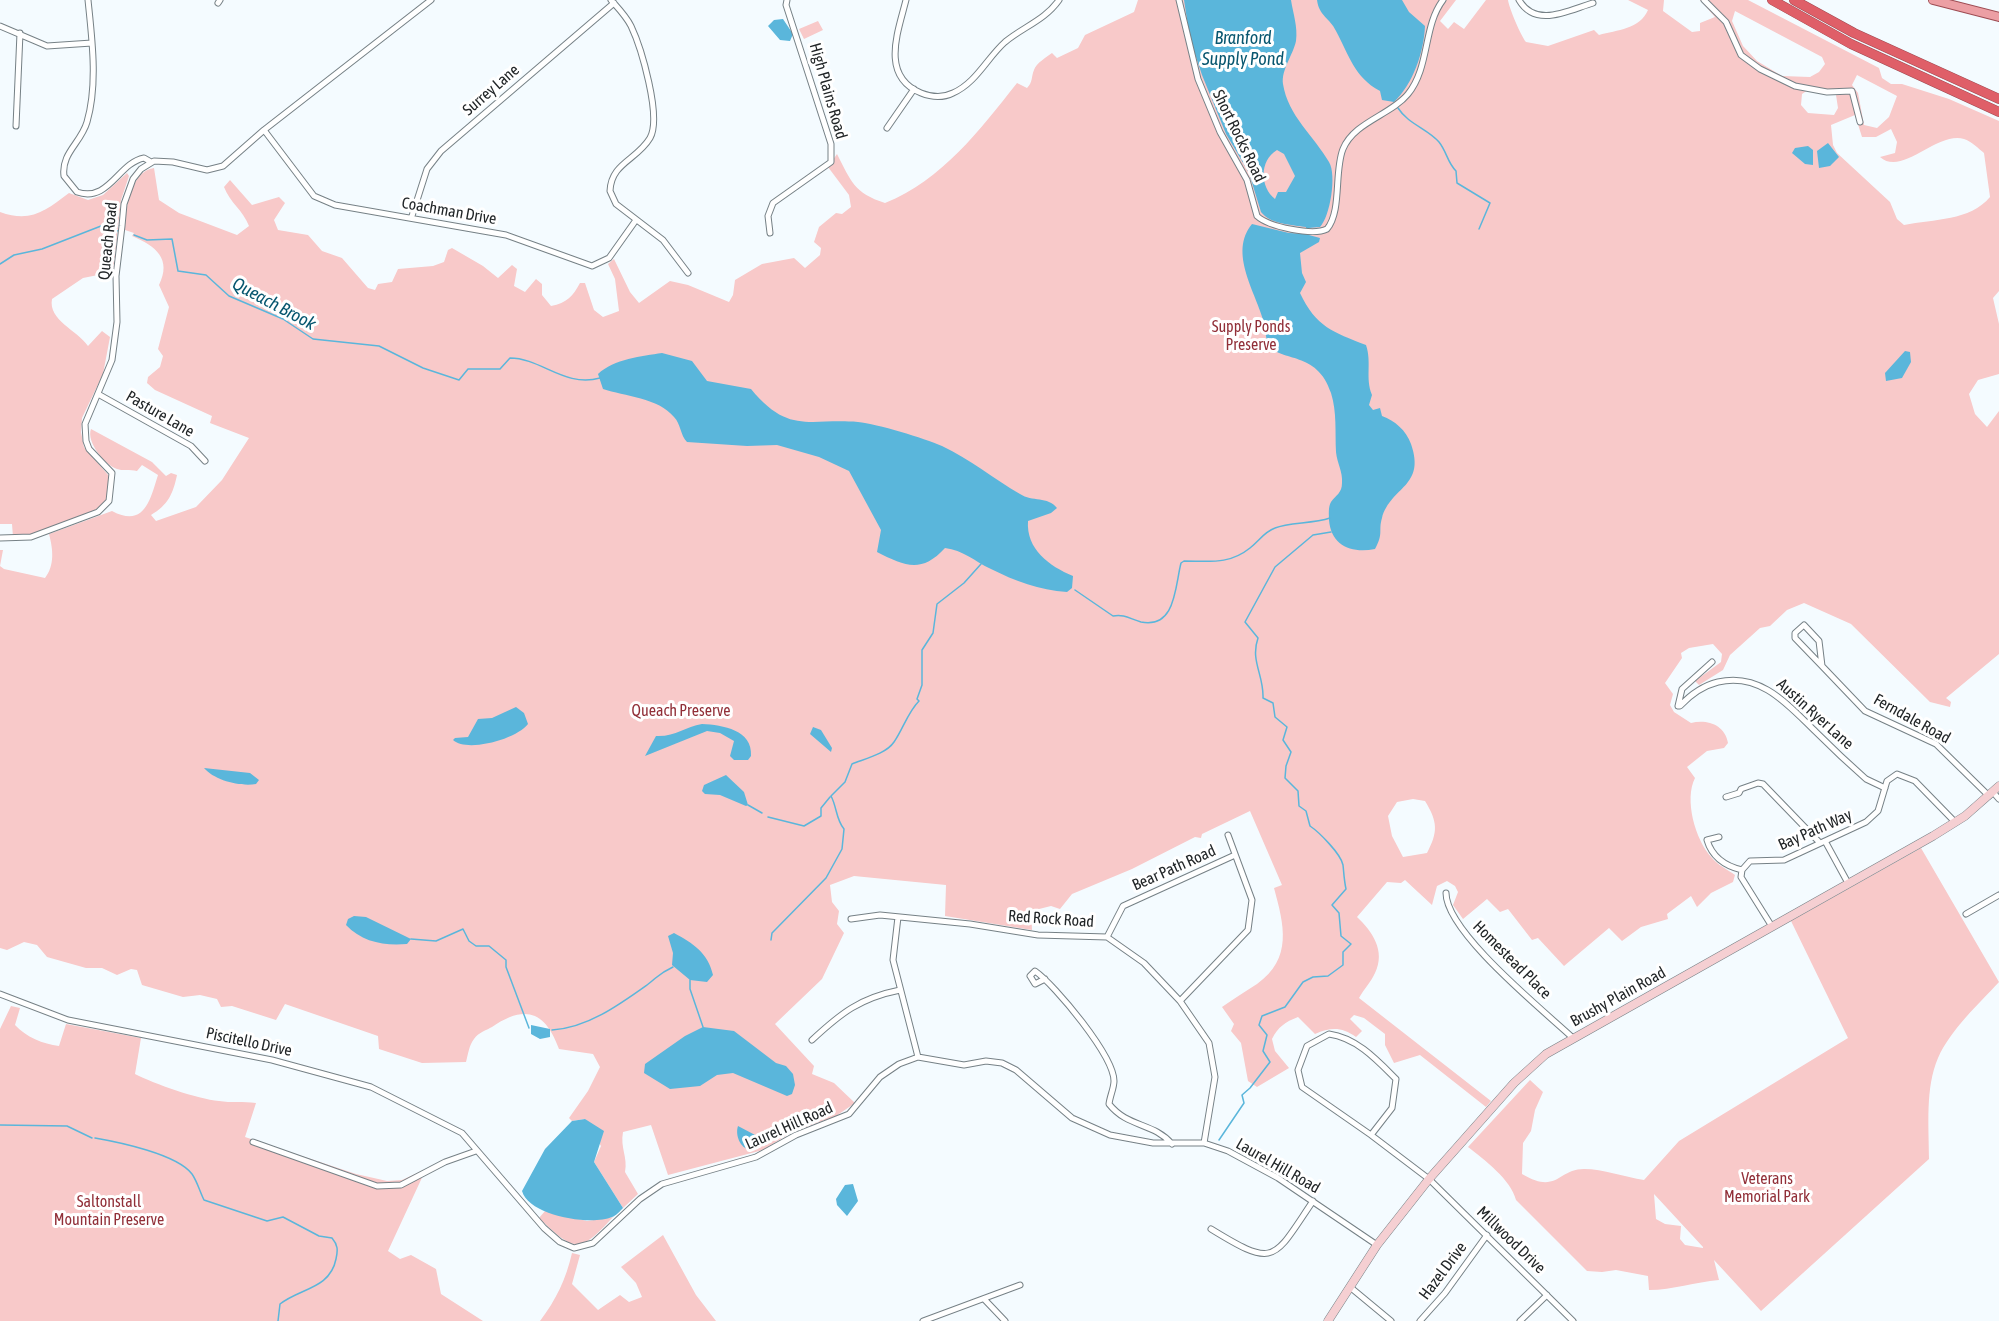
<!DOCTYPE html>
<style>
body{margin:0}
canvas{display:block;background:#f4fbff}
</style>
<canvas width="1999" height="1321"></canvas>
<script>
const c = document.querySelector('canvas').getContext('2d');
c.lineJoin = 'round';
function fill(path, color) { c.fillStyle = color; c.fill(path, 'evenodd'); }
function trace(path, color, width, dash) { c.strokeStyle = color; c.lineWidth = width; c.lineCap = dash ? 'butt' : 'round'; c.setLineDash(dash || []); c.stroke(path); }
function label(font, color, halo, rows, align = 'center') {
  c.font = font + ' "Asap Condensed",sans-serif'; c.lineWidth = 6; c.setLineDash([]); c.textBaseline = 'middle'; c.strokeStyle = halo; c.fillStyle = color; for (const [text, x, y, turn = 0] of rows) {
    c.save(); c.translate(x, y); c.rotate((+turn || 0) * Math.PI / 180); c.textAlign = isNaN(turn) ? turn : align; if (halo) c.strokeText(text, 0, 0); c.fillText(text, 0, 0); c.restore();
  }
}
const green = new Path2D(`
 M1138,0h318l-16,21 8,8 6,-7 10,7 22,-29h22c1,8 13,36 18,42l22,4 46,-16 5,5c18,-5 41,-6 49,-25l-20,-10h36l-1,11 29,21 8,-1v-8l15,-6 -15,-17h48l131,68 3,10 9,6h11l47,15 50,22v170l-6,7 6,26v50l-21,6 -9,14 6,20 12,13 12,-16v243l-53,44 5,4 -1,5 -20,-5 -79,-78 -47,-21 -17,7 -17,16 -10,2 -30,27 -7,15 -24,15 -4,-4 26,-19 1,-8 -9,-10 -24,4 -8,5 1,5 -17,25 8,11 -3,11 4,7 17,11c15,-4 34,1 37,20l-4,5 -17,3 -20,16 8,11c-11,21 0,62 17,80 6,7 16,12 23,17l-2,7 -22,11 -14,14 -6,-11 -24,18 1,5 -27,8 -19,14 -13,-13 -45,38 -26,-28 -6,2 -24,-31 -8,3 -13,-13 -24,20 -10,-14 5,-13 -3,-6 -8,-5 -10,5 -5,19 -27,-25 -4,3 -14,-1 -30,35c15,14 29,34 18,56 -4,9 -11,16 -16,25l132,103 -5,6 -66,-52 -26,8 -9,-18v-11l-21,-16 -10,-3 -4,4 12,12 -6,6c-14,-10 -25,-10 -41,-3l-17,-17c-13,5 -20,10 -26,22l3,12 14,17 -32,19 -9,-6 -7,-38 -10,-12 3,-7 -12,-17c11,-8 23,-15 35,-23 36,-26 27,-59 17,-96l8,-3 -32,-74 -48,23 -1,4 -6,-1 -63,32 -60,25 -12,15 -9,-3 -20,5 1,19 -87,-14 1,-31 -92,-9 -24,9 2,17 7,9 -2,13 7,9 -22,46 -47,45 39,42 -2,8 22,9 21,20 -19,13 -44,16 -29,18 -95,25 -17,-50 -28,7c-3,16 5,25 2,40l13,22 -15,14 -29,-46 7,-16 -16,-27 -13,2 -3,-3 19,-27 12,-24 -7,-13 -34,-5c-14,-39 -35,-44 -67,-22 -5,3 -13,5 -18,12 -5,6 -6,16 -8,23l-44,1 -43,-14 -1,-13 -93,-32 -9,16 -44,-14 -11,1 -4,-8 -17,-4 -17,2 -41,-12 -5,-15 -6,-1 -14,6 -15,-7h-16l-39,-11 -10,-12 -13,-3 -17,8 -7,-2v-398h3l-3,16 4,3 41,9c10,-13 8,-29 4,-44l63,-23c32,17 38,-10 46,-36l-16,-10 -5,6c-7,-2 -15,0 -20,-2 -12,-4 -31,-27 -26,-40l61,33 14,14 5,-3 6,2c-4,19 -9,30 -26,40l5,6 40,-14 26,-27 27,-42 -39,-15 2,-7 -57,-26 -8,-7 1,-6 12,-10 3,-11 -5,-7 11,-42 -10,-22c13,-26 -3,-39 -27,-49l2,-3 -9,-3c0,-19 5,-59 29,-62l5,32 20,13 58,22 12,-9c-6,-16 -19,-23 -25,-39l6,-7 22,25 27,-8 6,6 -11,17 4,10 30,5 14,16 20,7 26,30 7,2 3,-6 14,-2 6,-13 35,-3 11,-4 4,-12 4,-2 31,18 15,12 14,-13 5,4 -3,17 11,6 11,-13 6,5v11l9,11c16,-3 22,-10 29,-23h5l9,27 9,7 16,-6 -4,-32 -7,-15 6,-5 16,33 9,11 31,-22 18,4 41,17 4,-7 2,-15 27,-16 32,-6 11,10 15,-13 1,-7 -7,-6 5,-15 17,-14 6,1 9,-7 -2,-12 -21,-28 9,-13c14,27 17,39 48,49 57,-23 95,-73 132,-120l10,5c6,-6 4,-11 7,-18 2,-7 13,-13 18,-17l5,5 21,-10 7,-13 49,-23zM1735,11l87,46 3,7 -6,8 -9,5 -28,-1 -25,-15 -14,-15 -11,-25zM1857,75l40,21 -8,21 -12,11 -13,-3 -6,-32 -6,-8zM1808,90l28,5 2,13 -4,7 -26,-2 -7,-8 1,-11zM1855,115l7,22h14l15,-8 6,13 -2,11 -15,4c22,20 57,-26 84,-18 7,2 15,10 20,14l6,44c-20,24 -56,22 -86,28l-7,-6 -7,-17 -53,-49 -4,-8 -2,-20zM1413,799l12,2c13,21 13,31 2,52l-24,4 -11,-21 -4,-20 9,-14z
 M818,21l5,9 -19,9 -5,-10z
 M127,173l2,3 -8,24 -8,72 -30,6 -31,21c-4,21 25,31 36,47l14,-15 8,6 -7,37 -21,44 -1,14 3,15 25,29c1,16 0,27 -16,35l-61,24 -19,2 -1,-13h-12v-312c31,11 45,-1 69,-19l19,7 15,-5z
 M1921,848l78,134c-21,23 -48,47 -61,76 -13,30 -9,69 -9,101l-168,152 -47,-51 5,20c-24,2 -46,10 -70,10l-1,-14 -32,-6 -14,2 -15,-1 -71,-71c-5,-20 -31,-40 -48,-53l62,-67 13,12 -8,18 -4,21 -8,12 -1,31c35,21 36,-5 62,-5 19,0 41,8 60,11l35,-39 169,-103 -57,-117zM1654,1194l49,53v1l-18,-3 -5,-6 1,-13 -16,-2 -9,-5z
 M11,1006l9,2 -5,17c11,12 28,19 44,21l7,-22 75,14 -6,36c20,10 62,25 84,27 12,2 24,0 37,2l-11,34 111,37 31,7 15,-1 24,-11 -38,82 12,8 11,-4 25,14 5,25 42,27h-483v-292z
 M545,1211l42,10 26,-4c-34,38 -39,34 -74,1z
 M663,1235l33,60 20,26h-176c16,-21 26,-42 32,-68l8,2 -8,29 26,26 22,-15 9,7 13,-5 -6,-14 -15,-16z`);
const water = new Path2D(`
 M1184,0h107c2,13 7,27 5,41 -3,14 -15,29 -13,43 5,32 31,52 46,78 8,13 1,55 -9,65l-11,1v7l11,3 -1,4 -19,11 2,20 4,9 -6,11c16,34 33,39 66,52 6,18 -1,33 6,50l-3,10 4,5 7,-2 2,8c13,5 24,14 29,28 15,43 -20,42 -29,74 -4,13 2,15 -7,31 -24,5 -44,-4 -46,-29 0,-5 -1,-13 2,-18 5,-7 11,-9 11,-19 1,-11 -5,-20 -6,-31 -1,-20 1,-40 -5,-59 -14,-43 -50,-30 -62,-48 -4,-6 -3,-15 -5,-22 -8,-31 -36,-70 -12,-99l37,9 16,1 1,-7c-14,-2 -36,-3 -45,-15l-12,-39 -23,-39 -24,-59 -12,-36zM1277,150l7,4 11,22 -9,16h-8l-3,7c-15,-12 -16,-38 2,-49z
 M1317,0h85l7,12 16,14c-1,26 -12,58 -31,76l-12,-2 -2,-9c-26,-14 -31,-36 -44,-60 -6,-13 -17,-15 -19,-31z
 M783,19l10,15 -3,7 -10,-1 -12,-14 6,-6z
 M1828,143l11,14 -9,9 -11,2 -2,-17z
 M1808,146l5,4v15l-8,-1 -13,-11 3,-5z
 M1905,351l5,1 1,10 -9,16 -16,3 -1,-8z
 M662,353l30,8 15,20 44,8c38,46 58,29 107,33 19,2 66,16 84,24 28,13 52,33 78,48 12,8 28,2 37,14l-6,5 -23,8c-2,28 21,45 45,55l-1,12 -5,4c-28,-2 -52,-11 -76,-23 -17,-8 -28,-19 -46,-21 -24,26 -40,18 -68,4l4,-22 -32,-59 -30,-14 -42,-12 -30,1 -60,-4c-7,-7 -6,-18 -13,-25 -15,-19 -50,-21 -71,-28l-5,-15c16,-15 44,-18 64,-21z
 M516,707l8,6 4,11c-11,15 -61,29 -75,16l2,-2 13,-1 10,-18 14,-1z
 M702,724c21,1 51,6 49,32l-3,4h-14l-4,-4 4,-15 -14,-8 -13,-2 -62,25 11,-20c19,1 29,-9 46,-12z
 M813,727l8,3 11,18 -1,4 -21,-18z
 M204,768l46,5 9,7 -3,4c-16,3 -42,-4 -52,-16z
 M726,775l18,17 4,13 -2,1 -26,-11 -15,-1 -3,-3 2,-6z
 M354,916l12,1 45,22 -4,5c-23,2 -45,-2 -61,-19l2,-6z
 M674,933c19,10 34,20 39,42l-6,7 -17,-2 -18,-15 1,-12 -5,-17z
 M531,1025l19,4v8l-10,2 -9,-5z
 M703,1027l31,4 42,32 10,3 7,8 2,11 -3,9 -5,2 -54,-23 -16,2 -17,11 -30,3 -26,-16 1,-9 40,-28z
 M585,1119l19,12 -10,31 29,46c-3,3 -7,8 -11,9 -21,9 -83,-1 -90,-26l23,-42 27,-28z
 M738,1126l19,10 7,9 -14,5c-10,-2 -15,-15 -12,-24z
 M853,1184l5,17 -11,15 -10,-11 -1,-6 9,-14z`);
const stream = new Path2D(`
 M1398,108c10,16 30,21 41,34 8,10 8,20 17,29l1,12 33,20 -11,26
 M134,235l13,5 25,-1 6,32 28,4 23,21 54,23 30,20 66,7 44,22 36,12 9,-11h32l10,-11c31,0 55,30 90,20
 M0,264l14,-9 28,-6 59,-23 17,5
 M1075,590l38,26c12,-2 17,3 28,6 35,7 34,-36 40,-59l3,-2c25,0 45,4 66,-13 10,-8 14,-16 25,-20 14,-6 37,-4 55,-10
 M748,805l14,8
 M768,817l36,9 17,-10v-8l9,-11
 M411,939l25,2 27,-12 6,12 7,5h13l17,14v7l23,61
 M771,940l1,-7 54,-55 16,-29 2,-20c-8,-9 -7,-22 -13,-33l14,-14 7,-18c12,-5 34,-10 42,-22 9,-13 14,-30 25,-41l-2,-2 5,-14v-35l11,-17 4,-29 27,-21 17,-19
 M690,980v9l13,38
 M552,1030c35,-2 67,-25 95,-45 12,-9 11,-11 26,-18
 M0,1125l67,1 25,12
 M95,1138c23,4 82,16 97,36 5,7 8,18 12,26l63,21 16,-4 36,19 13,2c6,7 6,12 4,21 -6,30 -36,29 -56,45l-2,17
 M1219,1140l25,-37 -2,-8 8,-7 20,-26 -7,-11 4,-16 -8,-10 3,-9 23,-9 18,-25 10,-5 15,-1 15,-11v-13l8,-8 -10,-8 -2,-23 -7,-8 14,-16c-2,-9 -2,-15 -3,-24 -2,-11 -24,-33 -33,-39l-4,-15 -7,-5 -1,-15 -13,-13 1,-12 5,-14 -8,-12 4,-13 -12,-10 -2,-14 -10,-5c1,-23 -13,-37 -5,-60l-13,-16 30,-55 38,-32 18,-3`);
const street = new Path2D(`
 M88,0c4,39 10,84 -1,122 -6,21 -26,31 -23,54l13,16c32,11 41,-29 67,-34l7,4
 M611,0c7,8 15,16 20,26 10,21 31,91 19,112 -13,22 -39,25 -40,53l6,13 47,36 25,33
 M906,0c-8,32 -26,76 15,93 10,4 22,5 32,0 23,-10 34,-35 52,-51 18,-15 40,-22 54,-42
 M1179,0l19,79 22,53 27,48 10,36c12,11 56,20 70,13 15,-18 7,-58 16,-80 11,-27 48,-34 65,-55 22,-27 15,-68 35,-94
 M1519,0c17,29 50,10 74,3
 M1704,0l22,22 15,33 19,14 35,17 32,6 25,-1 8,31
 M218,3l2,-3
 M0,26l47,20 45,-3
 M16,126l4,-93
 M887,128l27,-39
 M264,130l50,66 21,9 171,30 86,31 17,-8 27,-38
 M412,216l15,-47 14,-18 173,-148
 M770,233l-2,-17 5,-13 58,-41v-18l-45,-139 1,-5
 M98,394l93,52 14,15
 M0,538l31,-1 67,-25 11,-11 3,-28 -23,-24 -3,-8 -1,-17 27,-64 5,-38 -1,-46 6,-50 2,-22 9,-25 8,-10 13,-8 19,1 34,8 16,-4 41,-36 167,-130
 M1804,625l15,16 3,25 -27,-28v-5z
 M1712,662l-30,27 -4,17h2c11,-12 22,-20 38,-24 43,-10 70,23 98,50 16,16 33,32 50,47l19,9
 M1822,666l43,45 71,33 53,52
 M1993,792l6,7
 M1726,797l13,-4 2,-4 17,-6 5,1 57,59
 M1719,837l-12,3c5,17 18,26 35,30
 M1825,841l23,42
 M1446,893c0,39 97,117 127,145
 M1966,914l33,-19
 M898,917l-5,43 25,97
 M851,919l29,-4 90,9 68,11 69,2 37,26 36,38 29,42 6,34 -11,66
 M1771,925l-30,-48 1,-7 8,-9 34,-1 82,-38 12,-11 9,-30 10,-7 18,7 40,41
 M1107,937l16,-31 112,-51
 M1045,979l-10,5 -5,-8 5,-5c20,14 79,85 79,110 0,7 -4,15 -5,23 19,24 44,18 63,40
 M0,994l68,26 204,40 99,27 91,46 82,95 16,14 14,6 19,-5 47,-44 22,-15 94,-27 40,-22 53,-21 31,-37 19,-13 19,-7 46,8 22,-4 16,2 14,7 56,48 38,17 43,8h51l24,8 50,27 99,67
 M1180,1001l68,-71 4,-30 -24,-65
 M1329,1034c28,4 48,26 67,45l-4,29 -21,27 -69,-48 -4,-17 9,-24z
 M812,1040c29,-27 48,-42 88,-50
 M1371,1135l58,44 144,142
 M253,1142l124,44 24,-1 44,-23 31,-11
 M1211,1229c65,40 62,31 102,-28
 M1350,1287l41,34
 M985,1300l20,21
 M923,1321l97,-36
 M1420,1321l25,-28 42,-58
 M1520,1321l27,-26`);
const secondary = new Path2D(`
 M1328,1321l49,-76 52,-66 85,-96 32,-29 387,-218 32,-20 34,-30`);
const primary = new Path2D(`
 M1933,0l66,17`);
const highway = new Path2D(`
 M1772,0l79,44 148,68
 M1794,0l60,33 145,66`);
const streetNames = [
 ["Surrey Lane",491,90,-41],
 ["High Plains Road",828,91,74],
 ["Short Rocks Road",1239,136,64],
 ["Coachman Drive",449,211,10],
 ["Queach Road",108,241,-84],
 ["Pasture Lane",160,414,30],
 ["Austin Ryer Lane",1815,714,42],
 ["Ferndale Road",1912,719,29],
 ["Bay Path Way",1815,830,-24],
 ["Bear Path Road",1174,868,-24],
 ["Red Rock Road",1051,919,4],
 ["Homestead Place",1512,960,45],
 ["Brushy Plain Road",1618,997,-29],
 ["Piscitello Drive",249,1042,12],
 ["Laurel Hill Road",789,1126,-24],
 ["Laurel Hill Road",1278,1166,30],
 ["Millwood Drive",1511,1240,44],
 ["Hazel Drive",1443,1271,-53]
];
const parkNames = [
 ["Supply Ponds",1251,327],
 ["Preserve",1251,345],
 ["Queach Preserve",681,711],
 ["Veterans",1767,1179],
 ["Memorial Park",1767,1197],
 ["Saltonstall",109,1202],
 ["Mountain Preserve",109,1220]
];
const waterNames = [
 ["Branford",1243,38],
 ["Supply Pond",1243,59],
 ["Queach Brook",274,304,28]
];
fill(green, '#f8c9c9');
fill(water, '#5ab6db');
trace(stream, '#5ab6db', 1.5);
trace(street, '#768186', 7);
trace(secondary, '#768186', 9);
trace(primary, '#9d4b52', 10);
trace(highway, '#9d4b52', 10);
trace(street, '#fff', 5);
trace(secondary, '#f5cfd2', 8);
trace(primary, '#ec9fa4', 8);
trace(highway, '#df5f68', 9);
label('16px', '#222628', '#fff', streetNames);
label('16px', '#912f38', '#fff', parkNames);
label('italic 18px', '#07566f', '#fff', waterNames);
</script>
